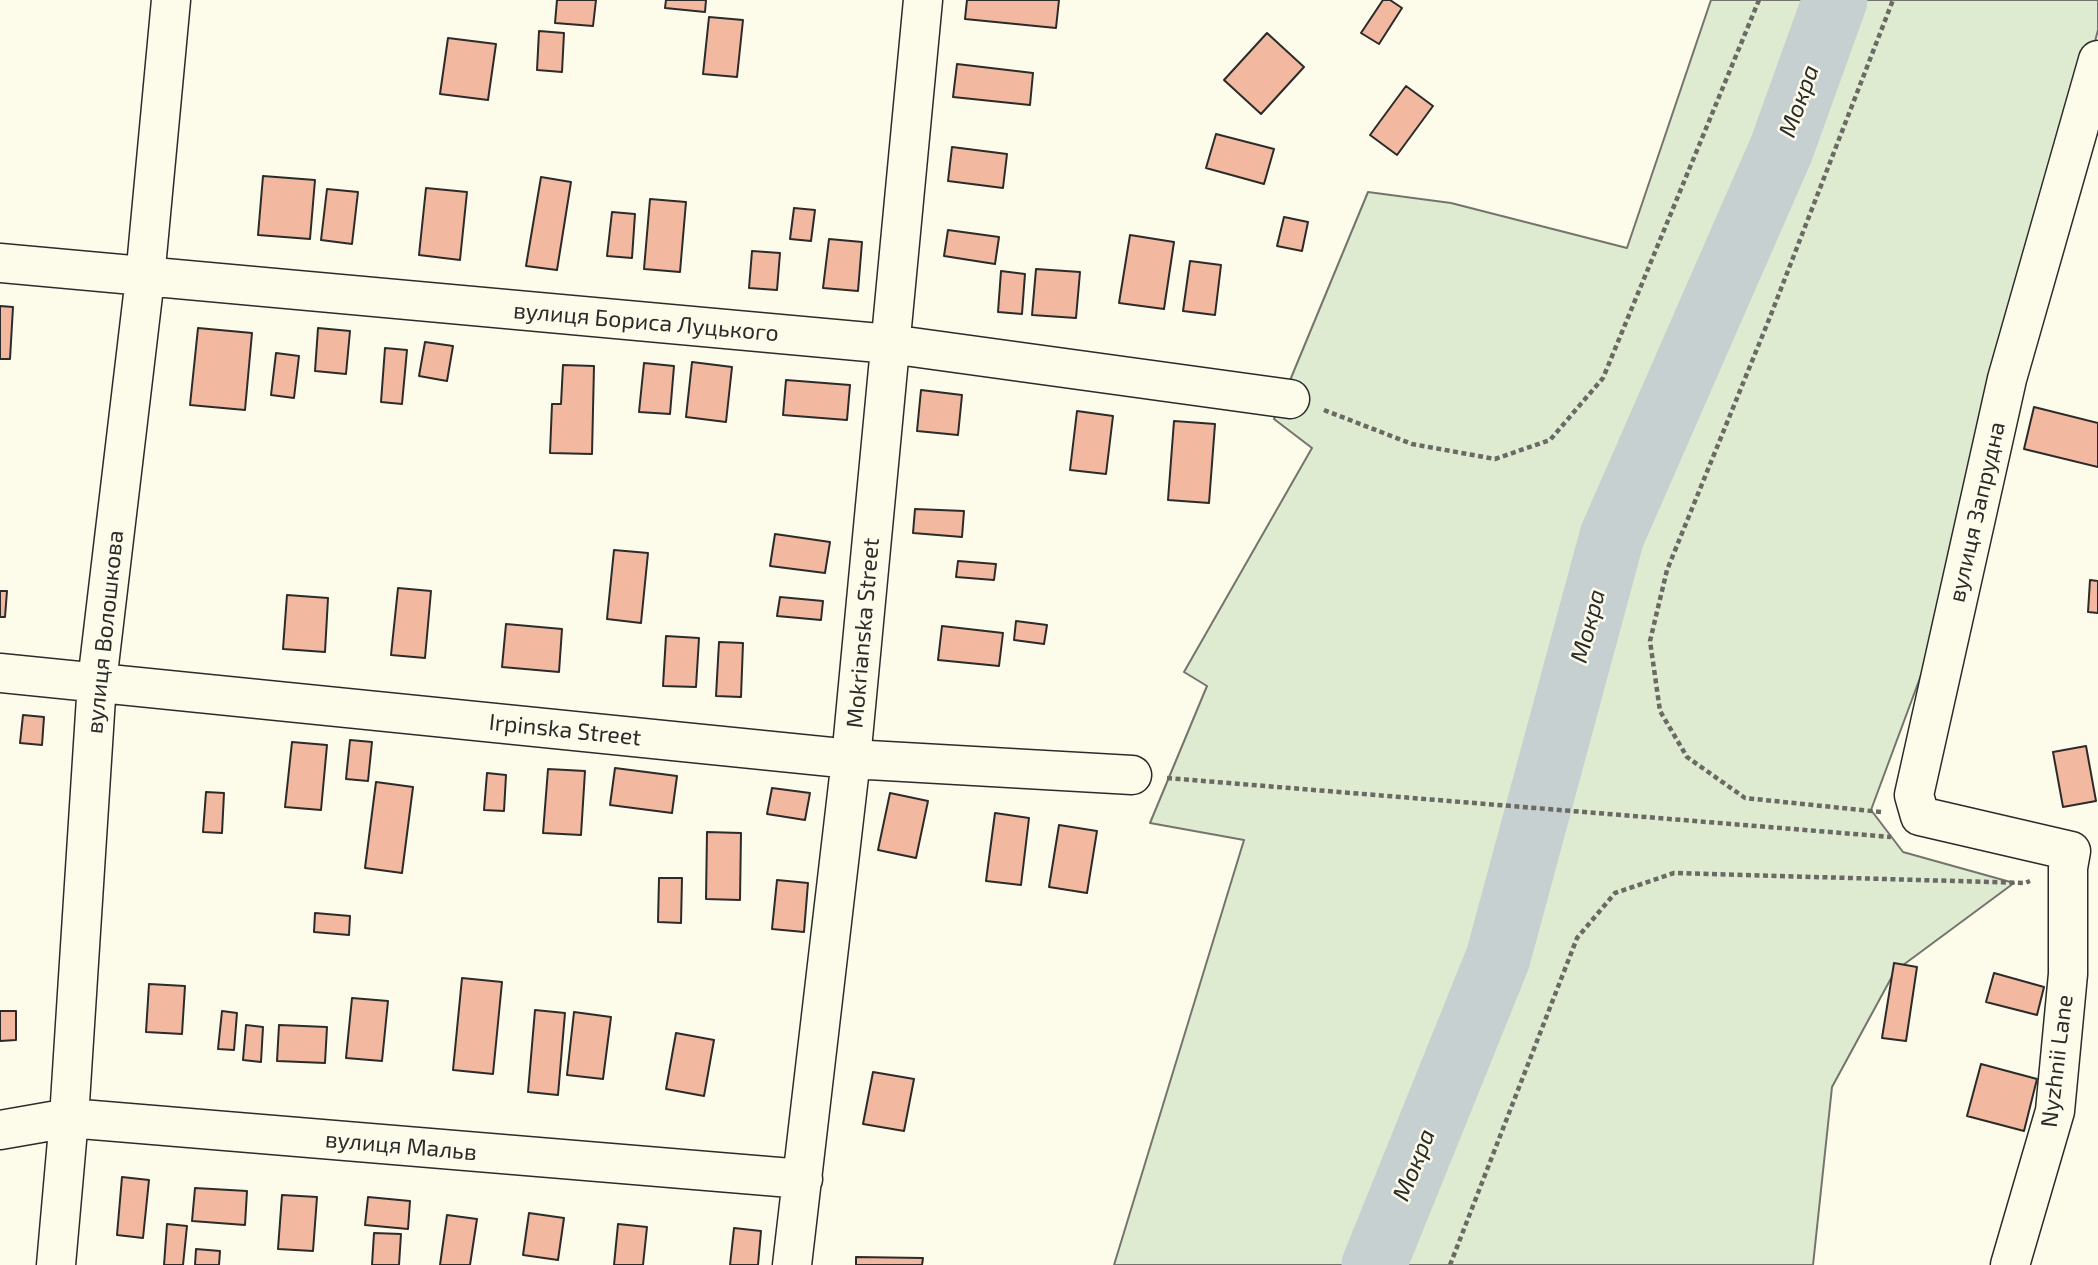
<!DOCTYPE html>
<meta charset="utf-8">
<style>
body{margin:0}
canvas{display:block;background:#fdfbea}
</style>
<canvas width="2098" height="1265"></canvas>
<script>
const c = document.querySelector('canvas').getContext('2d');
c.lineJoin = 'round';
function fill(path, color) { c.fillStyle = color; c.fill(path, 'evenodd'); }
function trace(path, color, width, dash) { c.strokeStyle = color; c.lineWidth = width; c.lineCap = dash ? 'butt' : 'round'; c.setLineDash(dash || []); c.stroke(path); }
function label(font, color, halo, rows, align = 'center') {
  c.font = font + ' "Exo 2",sans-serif'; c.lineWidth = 5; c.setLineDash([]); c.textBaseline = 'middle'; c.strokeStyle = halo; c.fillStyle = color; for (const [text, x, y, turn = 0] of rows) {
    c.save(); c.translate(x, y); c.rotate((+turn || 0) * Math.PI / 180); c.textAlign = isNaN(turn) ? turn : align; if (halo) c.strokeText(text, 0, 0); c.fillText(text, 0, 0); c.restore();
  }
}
const green = new Path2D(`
 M1711,0h387v30l-158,594 -69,186 32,42 111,31 -119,88 -63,116 -19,178h-699l130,-425 -94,-17 57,-137 -23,-14 128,-224 -38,-29 94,-227 83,11 176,45z`);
const river = new Path2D(`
 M1374,1265l124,-307 114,-422 169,-386 54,-150`);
const building = new Path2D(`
 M557,0h39l-3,26 -38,-3z
 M666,0h40l-1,12 -40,-4z
 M967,0h92l-3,28 -91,-9z
 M1383,0h7l12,8 -23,36 -18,-11z
 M709,17l34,3 -6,57 -34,-3z
 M539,31l25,2 -2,39 -25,-2z
 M1267,33l37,34 -43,47 -37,-34z
 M448,38l48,6 -8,56 -48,-6z
 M957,64l76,9 -3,32 -77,-8z
 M1406,86l27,20 -36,49 -27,-20z
 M1216,134l58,15 -10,35 -58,-16z
 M952,147l55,7 -4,34 -55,-7z
 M263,176l52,4 -5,59 -52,-4z
 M541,177l30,5 -14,88 -31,-4z
 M426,188l41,4 -7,68 -41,-5z
 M327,189l31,3 -6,52 -31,-4z
 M650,199l36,3 -6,70 -36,-3z
 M794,208l21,2 -4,31 -21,-2z
 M612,212l23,2 -3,44 -25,-2z
 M1284,217l24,5 -6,29 -25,-5z
 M948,230l51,7 -4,27 -51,-8z
 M1130,235l44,7 -10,67 -45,-6z
 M829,239l33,3 -4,49 -35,-3z
 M752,251l28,2 -3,37 -28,-2z
 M1190,261l31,4 -6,50 -32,-4z
 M1036,269l44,3 -4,46 -44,-3z
 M1001,271l24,3 -3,40 -24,-2z
 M0,306l13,1 -3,52h-10z
 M198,328l54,5 -7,77 -55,-5z
 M318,328l32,3 -4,43 -31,-3z
 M425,342l28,4 -6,35 -28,-5z
 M385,348l22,2 -5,54 -21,-2z
 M276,353l23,3 -5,42 -23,-3z
 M692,362l40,5 -6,55 -40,-5z
 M644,363l30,3 -4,48 -31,-2z
 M563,365l31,1 -2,88 -42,-1 2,-49h9z
 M786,380l64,5 -3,35 -64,-5z
 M921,390l41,5 -4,40 -41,-4z
 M2034,407l64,16v44l-74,-18z
 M1077,411l36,5 -7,58 -36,-4z
 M1174,421l41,3 -6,79 -41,-3z
 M915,509l49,2 -2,26 -49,-4z
 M775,534l55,8 -5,31 -55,-7z
 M614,550l34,3 -7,70 -34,-4z
 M958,561l38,3 -2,16 -38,-3z
 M2090,580l8,1v32l-10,-1z
 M398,588l33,3 -6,67 -34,-3z
 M0,591h7l-2,26h-5z
 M287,595l41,3 -3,54 -42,-3z
 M780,597l43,4 -2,19 -44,-4z
 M1016,621l31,4 -3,19 -30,-4z
 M506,624l56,5 -3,43 -57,-5z
 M942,626l61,7 -4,33 -61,-6z
 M666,636l33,2 -3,49 -33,-1z
 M719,642l24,1 -2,54 -25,-1z
 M23,715l21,2 -2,28 -22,-2z
 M350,740l22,2 -4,39 -22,-2z
 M292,742l35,3 -6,65 -36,-3z
 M2086,746l10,55 -33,6 -10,-55z
 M615,768l62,8 -5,37 -62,-8z
 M548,769l37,2 -4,64 -38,-2z
 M487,773l19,2 -2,36 -20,-1z
 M376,782l37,5 -11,86 -37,-5z
 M772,788l38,5 -5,27 -38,-6z
 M206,792l18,1 -2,40 -19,-1z
 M890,793l38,8 -12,57 -38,-8z
 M995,813l34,5 -8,67 -35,-4z
 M1059,825l38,6 -10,62 -38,-6z
 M707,832l34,1 -1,67 -34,-1z
 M659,878h23l-1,45 -23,-1z
 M777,880l31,3 -4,49 -32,-3z
 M315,913l35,3 -1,19 -35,-3z
 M1894,963l23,4 -11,74 -24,-3z
 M1994,973l50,14 -7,28 -51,-13z
 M462,978l40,4 -9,92 -40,-4z
 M149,984l36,2 -3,48 -36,-2z
 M352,998l36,3 -6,60 -36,-3z
 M535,1010l30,3 -7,82 -30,-3z
 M0,1011h16v29l-16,1z
 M222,1011l15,2 -3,37 -16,-1z
 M574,1012l37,5 -8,62 -36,-4z
 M246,1025l17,2 -2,35 -18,-2z
 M279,1025l48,2 -2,36 -48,-2z
 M676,1033l38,7 -10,56 -38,-7z
 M1981,1064l56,15 -13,52 -57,-15z
 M873,1072l41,7 -10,52 -41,-7z
 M122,1177l27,3 -6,58 -26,-3z
 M195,1188l52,3 -2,34 -53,-4z
 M282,1195l35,2 -4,54 -35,-2z
 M368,1197l42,4 -2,28 -43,-4z
 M529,1213l35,5 -6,42 -35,-5z
 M447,1215l30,4 -7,46h-30z
 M167,1224l20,2 -4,39h-19z
 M618,1224l29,3 -4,38h-29z
 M734,1228l27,3 -3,34h-28z
 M374,1233l27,1 -2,31h-27z
 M196,1249l24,2 -1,14h-24z
 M856,1257l67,1 -1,7h-66z`);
const path = new Path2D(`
 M1324,410l88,34 83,15 55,-19 53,-62 156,-378
 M1167,778l724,59
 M1881,812l-136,-14 -58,-41 -27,-46 -10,-70 17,-71 103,-253 123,-317
 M1450,1265l127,-327 38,-45 59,-20 351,10 5,-2`);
const minor = new Path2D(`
 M0,263l890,81 400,55
 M0,673l851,86 281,16
 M2071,851l-151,-35 -6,-21 93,-416 91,-319
 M0,1130l69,-12 734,61
 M56,1265l13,-147 28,-436 48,-404 26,-278
 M792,1265l59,-506 72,-759
 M2010,1265l45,-154 13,-137v-106l3,-17`);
const streetNames = [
 ["вулиця Бориса Луцького",646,322,5],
 ["вулиця Запрудна",1977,512,-77],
 ["вулиця Волошкова",105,632,-84],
 ["Mokrianska Street",863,633,-85],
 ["Irpinska Street",565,730,6],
 ["Nyzhnii Lane",2057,1061,-83],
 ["вулиця Мальв",401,1146,5]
];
const waterNames = [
 ["Мокра",1799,101,-70],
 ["Мокра",1588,626,-75],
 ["Мокра",1414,1165,-68]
];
fill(green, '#deebd1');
trace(green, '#74746e', 2);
trace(river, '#c7d0d0', 65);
fill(building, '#f2b8a0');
trace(building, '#2b2b2b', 2);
trace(minor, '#2b2b2b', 41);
trace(path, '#6a6964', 4.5, [5, 3.5]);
trace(minor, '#fdfbea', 38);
label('23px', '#2b2b2b', '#fdfbea', streetNames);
label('italic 24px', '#2b2b2b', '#fdfbea', waterNames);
</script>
